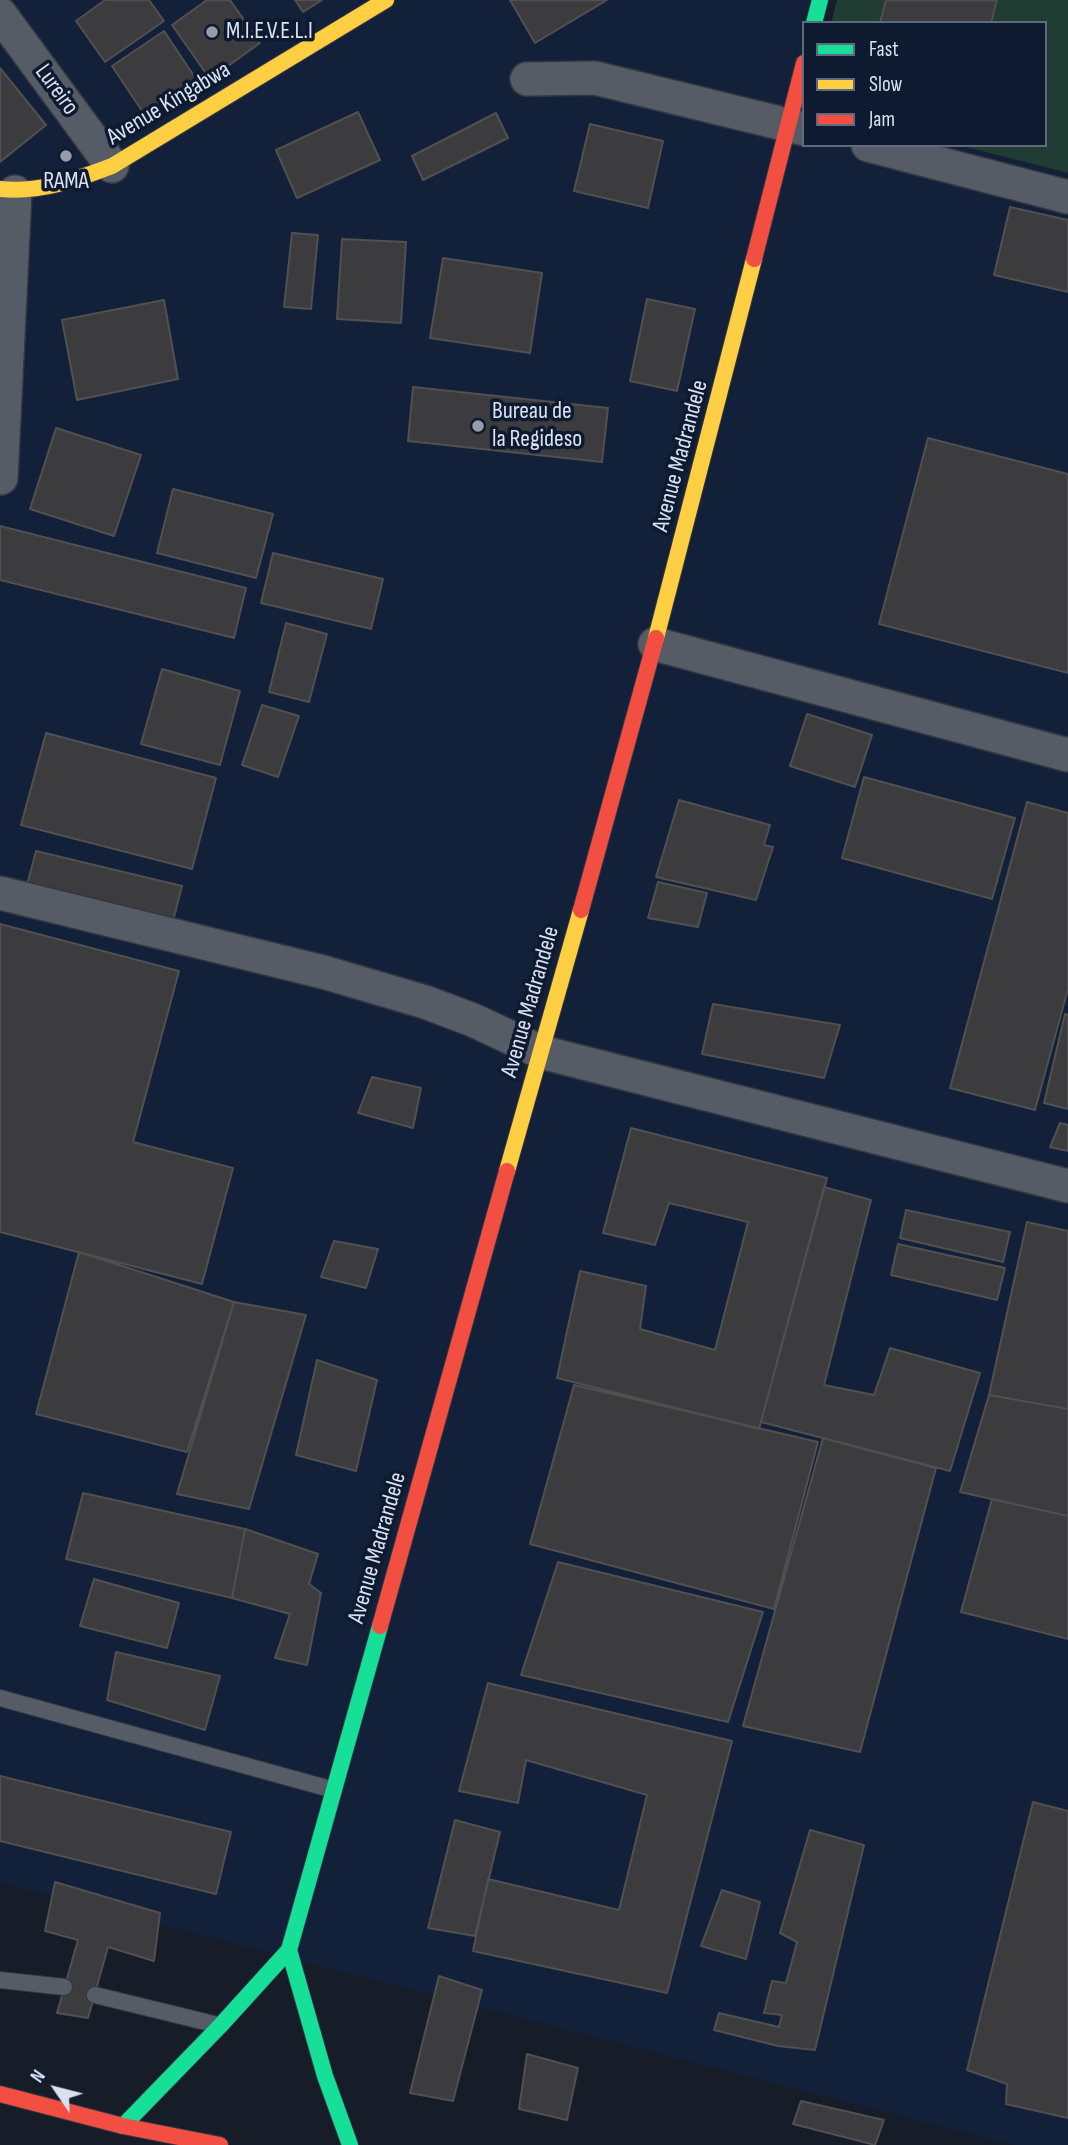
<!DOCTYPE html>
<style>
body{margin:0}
#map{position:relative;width:1068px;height:2145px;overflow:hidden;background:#161c28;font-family:"Sofia Sans Condensed",sans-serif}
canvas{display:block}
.legend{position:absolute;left:802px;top:21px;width:245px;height:126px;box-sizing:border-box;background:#0e1a30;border:2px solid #5f6a7e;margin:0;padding:9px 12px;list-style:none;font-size:21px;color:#d9e2f2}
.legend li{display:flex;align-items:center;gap:14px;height:35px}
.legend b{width:35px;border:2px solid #5f6a7e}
.north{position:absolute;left:21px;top:2054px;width:70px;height:70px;-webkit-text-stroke:5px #0e1a30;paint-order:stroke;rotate:305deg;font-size:19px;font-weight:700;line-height:28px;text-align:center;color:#d9e2f2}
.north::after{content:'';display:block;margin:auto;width:24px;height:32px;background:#d9e2f2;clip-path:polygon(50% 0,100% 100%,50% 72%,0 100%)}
</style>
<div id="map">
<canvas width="1068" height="2145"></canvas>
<ul class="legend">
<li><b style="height:9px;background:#16e098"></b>Fast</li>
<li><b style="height:9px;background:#ffcf43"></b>Slow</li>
<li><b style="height:9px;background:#f24e42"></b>Jam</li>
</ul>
<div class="north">N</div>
</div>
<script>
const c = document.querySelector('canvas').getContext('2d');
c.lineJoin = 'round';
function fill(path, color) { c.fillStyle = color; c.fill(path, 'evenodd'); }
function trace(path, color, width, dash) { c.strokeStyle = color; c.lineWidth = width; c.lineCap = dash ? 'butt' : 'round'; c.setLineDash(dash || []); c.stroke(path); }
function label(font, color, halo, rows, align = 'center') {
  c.font = font + ' "Sofia Sans Condensed",sans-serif'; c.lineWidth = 7; c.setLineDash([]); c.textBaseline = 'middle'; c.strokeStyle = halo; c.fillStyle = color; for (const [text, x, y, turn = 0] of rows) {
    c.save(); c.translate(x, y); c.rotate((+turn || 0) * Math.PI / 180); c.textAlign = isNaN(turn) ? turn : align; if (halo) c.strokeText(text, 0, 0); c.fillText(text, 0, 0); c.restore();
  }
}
const built = new Path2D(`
 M0,0h837l-33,23v122h154l110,28v1972h-56l-1012,-262z`);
const green = new Path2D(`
 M837,0h231v173l-110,-28h87v-122h-214z`);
const building = new Path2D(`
 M105,0h44l15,21 -59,41 -29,-41z
 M207,0h23l30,43 -50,36 -38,-54z
 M295,0h27l-19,12z
 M510,0h97l-72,43z
 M886,0h111l-6,23h-111z
 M164,31l32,48 -52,35 -32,-48z
 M0,68l46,57 -46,37z
 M358,112l22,48 -83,38 -21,-48z
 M496,113l12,25 -85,42 -11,-24z
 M590,124l73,17 -15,67 -74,-17z
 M1010,207l58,13v72l-74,-17z
 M292,233l26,2 -7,74 -27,-2z
 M342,239l64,3 -5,81 -64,-4z
 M443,258l99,15 -12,80 -100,-15z
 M647,299l48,10 -18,82 -47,-10z
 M164,300l14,79 -101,21 -15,-80z
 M413,387l195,21 -6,54 -194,-21z
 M56,428l85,27 -27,81 -84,-27z
 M928,438l140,36v199l-189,-49z
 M173,489l100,25 -17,64 -99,-25z
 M0,526l246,62 -12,50 -234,-58z
 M273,553l110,26 -12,50 -110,-26z
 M286,623l41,11 -18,68 -40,-10z
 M162,669l78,22 -20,74 -79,-21z
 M262,705l37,11 -21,61 -36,-12z
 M807,714l65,21 -17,52 -65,-21z
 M46,733l170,45 -24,91 -171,-44z
 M864,777l151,41 -23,81 -150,-41z
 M679,800l91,25 -6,20 9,2 -17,53 -100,-23z
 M1027,802l41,11v176l-33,121 -85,-22z
 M36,851l146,35 -9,35 -146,-36z
 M658,882l49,11 -9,34 -50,-9z
 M0,924l179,47 -46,171 100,26 -31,116 -202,-52z
 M713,1004l127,21 -16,53 -122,-24z
 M1065,1014l3,1v94l-24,-6z
 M372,1077l49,11 -8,40 -55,-15z
 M1060,1123l8,2v26l-18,-4z
 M631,1128l196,50 -68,251 -202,-51 23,-107 66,15 -6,43 75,21 33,-128 -79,-19 -14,42 -52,-12z
 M824,1187l47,13 -47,185 50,10 16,-47 90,25 -30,98 -189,-49z
 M906,1210l104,22 -7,30 -103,-24z
 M1027,1222l41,9v178l-79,-14z
 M334,1241l44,8 -12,39 -45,-11z
 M898,1244l107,24 -8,32 -106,-25z
 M79,1252l155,50 -47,150 -151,-38z
 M234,1302l72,13 -57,194 -72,-15z
 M317,1360l60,20 -21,91 -60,-16z
 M574,1385l244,57 -44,167 -244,-65z
 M989,1395l79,14v107l-108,-24z
 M823,1438l113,30 -76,284 -117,-26z
 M83,1493l162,36 -13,69 -166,-39z
 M992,1499l76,17v123l-107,-27z
 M245,1529l73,25 -9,30 12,9 -14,72 -32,-7 15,-44 -58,-16z
 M558,1562l205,50 -35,110 -207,-47z
 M94,1579l85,24 -12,45 -87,-22z
 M116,1652l104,24 -15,54 -98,-30z
 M488,1683l244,58 -65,252 -194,-42 15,-72 131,31 28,-115 -121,-35 -8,43 -59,-12z
 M0,1776l231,56 -15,62 -216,-53z
 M1033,1802l35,9v307l-62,-14 1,-20 -40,-14z
 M455,1820l45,12 -25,104 -47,-8z
 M810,1830l54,15 -49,205 -37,-4 -64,-16 5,-17 60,14 3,-12 -18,-2 8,-32 14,2 11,-41 -17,-9z
 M55,1882l105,31 -6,48 -46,-14 -20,71 -31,-5 21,-73 -33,-9z
 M722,1890l38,12 -14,57 -45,-13z
 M439,1976l43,14 -29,111 -43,-8z
 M527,2054l51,14 -11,52 -48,-11z
 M801,2101l83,19 -9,25 -82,-21z`);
const lane = new Path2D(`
 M0,1698l334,92
 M0,1980l64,7
 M95,1995l123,30`);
const street = new Path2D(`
 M0,14l112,152
 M527,79l68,-1 209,51
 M868,145l200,52
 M1,478l14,-286
 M655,644l413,111
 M0,893l323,79 102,30 48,18 68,32 527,134`);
const fast = new Path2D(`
 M814,23l6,-23
 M289,1950l36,126 25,69
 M123,2126l97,-100 69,-76 91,-324`);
const slow = new Path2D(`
 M0,189c40,4 75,-9 112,-23l274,-166
 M656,638l98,-379
 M507,1171l74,-261`);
const jam = new Path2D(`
 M754,259l50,-196
 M581,910l75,-272
 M380,1626l127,-455
 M0,2094l123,32 97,19`);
const markers = [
 [212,32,7,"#959dab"],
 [66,156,7,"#959dab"],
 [478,426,7,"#959dab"]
];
const poiNames = [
 ["M.I.E.V.E.L.I",226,32],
 ["RAMA",66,182,"center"],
 ["Bureau de",492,412],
 ["la Regideso",492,440]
];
const streetNames = [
 ["Lureiro",56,90,54],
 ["Avenue Kingabwa",169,104,-31],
 ["Avenue Madrandele",681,456,-75],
 ["Avenue Madrandele",531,1002,-74],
 ["Avenue Madrandele",378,1548,-74]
];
fill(built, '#132039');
fill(green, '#213c32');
fill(building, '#3c3c3e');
trace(building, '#515050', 2);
trace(lane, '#333742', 18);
trace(street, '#333742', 36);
trace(fast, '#333742', 18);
trace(slow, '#333742', 18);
trace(jam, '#333742', 18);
trace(lane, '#565c65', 16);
trace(street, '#565c65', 33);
trace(fast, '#16e098', 16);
trace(slow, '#ffcf43', 16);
trace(jam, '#f24e42', 16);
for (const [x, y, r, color] of markers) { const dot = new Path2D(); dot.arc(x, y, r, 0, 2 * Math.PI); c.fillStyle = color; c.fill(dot); trace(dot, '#0e1a30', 2.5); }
label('24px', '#d9e2f2', '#0e1a30', poiNames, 'left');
label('24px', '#d9e2f2', '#0e1a30', streetNames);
</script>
